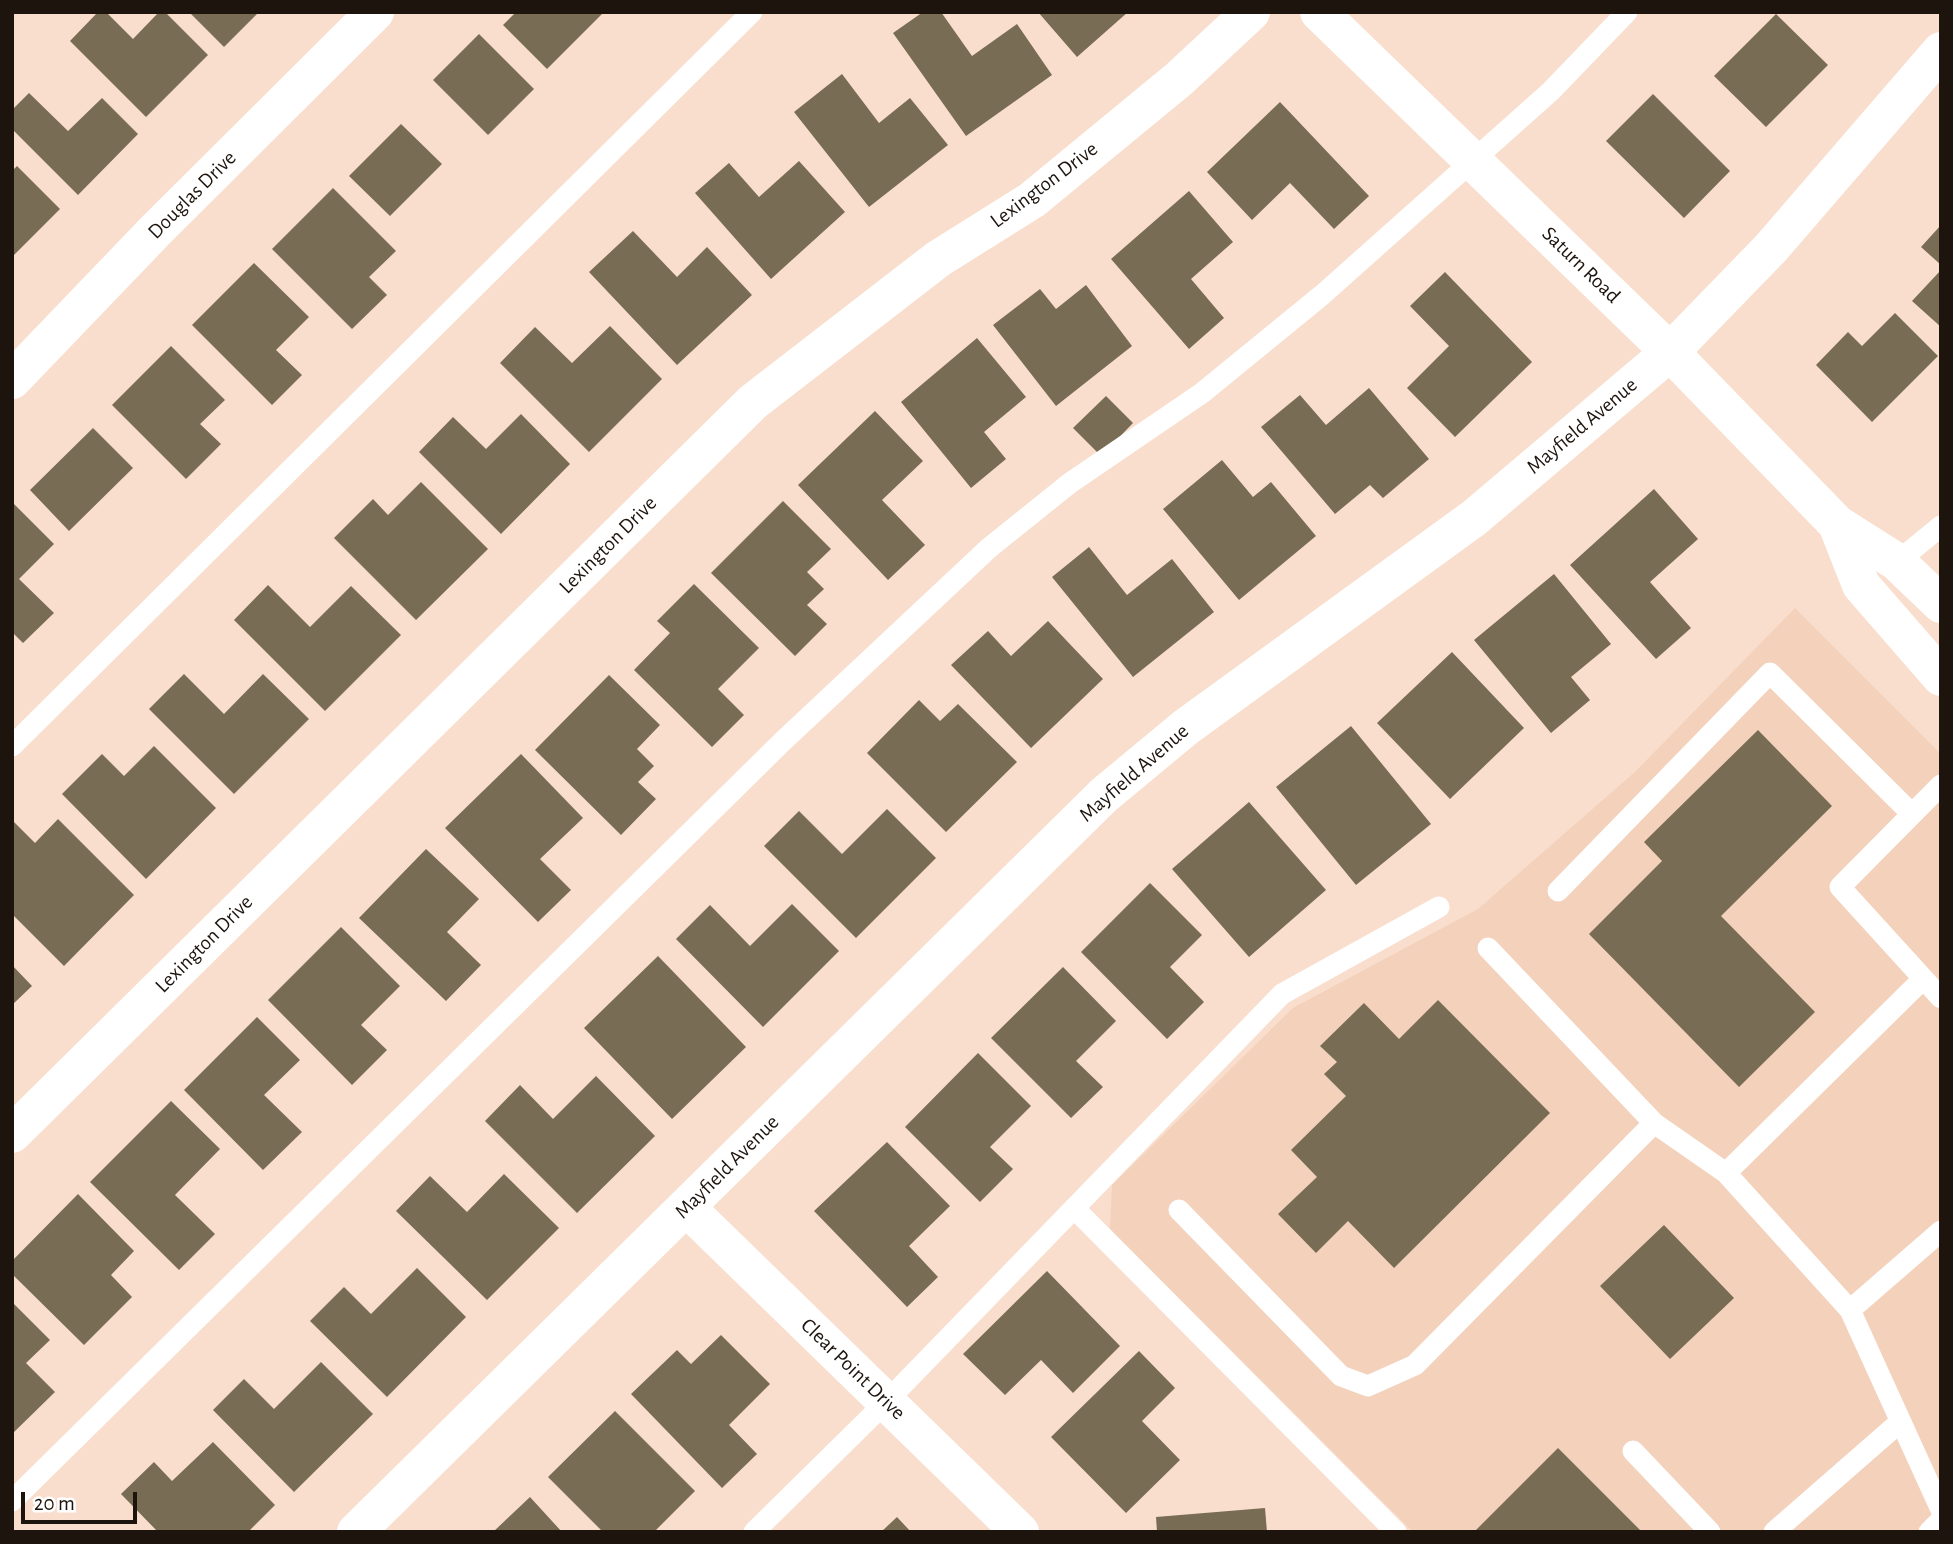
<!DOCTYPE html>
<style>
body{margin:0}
#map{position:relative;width:1953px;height:1544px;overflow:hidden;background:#f9decd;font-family:"Alegreya Sans",sans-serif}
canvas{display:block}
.frame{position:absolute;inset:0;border:14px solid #1d140e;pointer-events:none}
.scale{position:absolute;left:21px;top:1492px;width:116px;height:32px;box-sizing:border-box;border:4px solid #1d140e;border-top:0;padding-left:9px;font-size:21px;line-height:24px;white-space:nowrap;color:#1d140e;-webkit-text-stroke:5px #fff;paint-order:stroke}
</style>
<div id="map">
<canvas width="1953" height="1544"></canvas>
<div class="frame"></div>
<div class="scale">20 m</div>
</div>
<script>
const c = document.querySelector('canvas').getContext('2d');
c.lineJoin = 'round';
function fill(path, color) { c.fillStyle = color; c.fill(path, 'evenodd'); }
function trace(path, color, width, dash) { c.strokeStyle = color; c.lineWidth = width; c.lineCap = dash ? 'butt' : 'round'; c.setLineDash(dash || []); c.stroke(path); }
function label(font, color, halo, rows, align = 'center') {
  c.font = font + ' "Alegreya Sans",sans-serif'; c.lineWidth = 5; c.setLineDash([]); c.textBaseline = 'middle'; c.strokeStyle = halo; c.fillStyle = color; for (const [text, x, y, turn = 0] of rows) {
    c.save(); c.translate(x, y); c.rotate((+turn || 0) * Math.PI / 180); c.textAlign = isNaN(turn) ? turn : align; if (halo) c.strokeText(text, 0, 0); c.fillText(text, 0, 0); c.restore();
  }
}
const built = new Path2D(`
 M1795,608l146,146v778h-528l-303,-303 2,-44 181,-177 185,-99 158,-138z`);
const building = new Path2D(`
 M98,12h8l27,27 26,-27h6l43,43 -62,62 -76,-76z
 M189,12h70l-35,35z
 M516,12h88l-57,57 -44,-44z
 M923,12h18l31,44 45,-32 35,51 -86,61 -73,-103z
 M1038,12h90l-51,45z
 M1776,14l52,51 -62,62 -52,-51z
 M479,34l55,55 -46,46 -55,-55z
 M842,74l37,49 31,-25 38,47 -79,62 -75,-95z
 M29,93l39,38 34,-33 36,36 -60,61 -66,-66v-19z
 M1653,94l77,77 -46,47 -78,-77z
 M1280,102l89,94 -35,33 -44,-46 -38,37 -45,-48z
 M401,124l41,40 -52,52 -41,-40z
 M799,161l46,51 -74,67 -76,-86 34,-30 30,34z
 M17,166l43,43 -48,48v-86z
 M333,188l63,63 -27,26 18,18 -35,34 -80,-80z
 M1189,191l44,51 -42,37 33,39 -35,31 -78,-90z
 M1941,225v40l-20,-18z
 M633,231l44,46 30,-30 45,48 -75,70 -88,-93z
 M254,263l55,54 -33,33 26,25 -30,30 -80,-80z
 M1941,270v57l-29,-26z
 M1445,272l87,90 -77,75 -48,-49 42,-42 -39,-40z
 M1086,285l46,61 -76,60 -63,-81 47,-36 16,20z
 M1895,313l43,43 -66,66 -56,-57 32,-33 14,14z
 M610,326l52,53 -73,73 -89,-89 35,-36 37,36z
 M977,338l49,59 -42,35 22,27 -35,29 -70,-86z
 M171,346l54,54 -25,24 21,20 -35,35 -74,-74z
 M1369,388l60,71 -46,39 -13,-13 -35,29 -74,-87 39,-32 26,30z
 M1106,396l27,27 -32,33 -28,-28z
 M875,411l48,50 -41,39 43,45 -37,35 -90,-95z
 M521,414l49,50 -69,70 -82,-82 34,-35 33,32z
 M93,428l40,40 -64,63 -39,-41z
 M1222,460l31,37 18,-15 45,54 -77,64 -76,-91z
 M421,482l67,67 -72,71 -82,-82 39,-39 15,16z
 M1654,489l44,50 -48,43 41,46 -35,31 -86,-94z
 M783,501l48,48 -24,23 17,17 -17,16 20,19 -32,32 -84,-83z
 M12,502l42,42 -35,35 35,34 -31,30 -11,-11z
 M1089,547l38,48 45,-36 42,53 -81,65 -81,-100z
 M1554,574l57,70 -40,33 19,23 -39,33 -77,-93z
 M694,584l65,64 -41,41 26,26 -32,32 -78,-77 36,-37 -13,-12z
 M268,585l42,42 41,-41 50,49 -76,76 -91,-91z
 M1048,621l55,58 -72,69 -80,-83 37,-34 23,25z
 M1452,652l72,76 -74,71 -73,-76z
 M184,674l40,40 39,-40 46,45 -75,75 -85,-85z
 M609,675l51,50 -23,24 17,17 -16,16 18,17 -35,36 -86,-85z
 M919,700l21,21 18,-17 59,58 -71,70 -79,-79z
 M1351,726l80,98 -75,61 -80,-98z
 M1758,730l74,76 -111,110 94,96 -76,75 -150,-153 73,-73 -18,-19z
 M154,746l62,62 -70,71 -84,-85 40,-40 22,22z
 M521,754l62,64 -43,41 31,31 -33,32 -93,-94z
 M1249,802l77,88 -77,67 -77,-88z
 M887,809l49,49 -80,80 -92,-92 35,-35 43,43z
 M58,819l76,76 -70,71 -52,-52v-94l23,23z
 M426,849l53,50 -32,33 34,33 -35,36 -87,-83z
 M1150,883l52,52 -32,32 34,35 -37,37 -86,-87z
 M792,904l47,47 -76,76 -87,-88 34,-34 40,41z
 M341,927l59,59 -39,39 26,25 -35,35 -84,-85z
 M658,956l88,91 -74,72 -88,-91z
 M12,965l20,21 -20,19z
 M1063,967l53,54 -40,40 27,26 -32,31 -80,-80z
 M1438,1000l112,113 -156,155 -46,-47 -32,32 -38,-39 39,-37 -26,-27 55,-54 -22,-22 13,-12 -17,-16 44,-43 35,36z
 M257,1017l43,43 -36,35 38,37 -39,38 -79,-80z
 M978,1053l53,53 -41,41 23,22 -33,33 -75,-75z
 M596,1076l59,60 -78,77 -92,-92 35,-36 33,34z
 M171,1101l49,48 -45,46 40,39 -36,36 -89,-88z
 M887,1142l63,64 -41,40 29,31 -31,30 -93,-96z
 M504,1174l55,54 -72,72 -91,-89 34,-35 37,36z
 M78,1194l56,57 -23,24 21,22 -48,48 -72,-71v-13z
 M1664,1225l70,73 -64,61 -70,-73z
 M417,1268l49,49 -79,80 -77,-76 34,-34 27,27z
 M1047,1271l73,75 -47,47 -32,-33 -36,35 -42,-41z
 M12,1302l38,38 -24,23 29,29 -43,42z
 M721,1335l49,49 -41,41 28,29 -35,34 -91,-94 46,-44 14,14z
 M1139,1351l36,37 -33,33 38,39 -54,53 -75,-76z
 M321,1362l52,52 -79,78 -81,-82 31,-31 30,30z
 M615,1411l80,80 -41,41h-51l-55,-55z
 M213,1442l62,63 -27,27h-90l-37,-38 33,-32 18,19z
 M1558,1448l84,84h-168z
 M530,1497l32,35h-69z
 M1265,1508l2,24h-110l-1,-15z
 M897,1517l14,15h-30z`);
const lane = new Path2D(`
 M1897,562l44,-36
 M12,746l740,-734
 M1941,785l-101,102 101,111
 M1558,891l212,-218 142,141
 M1654,1123l72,50
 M1074,1208l322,324
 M1179,1210l162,166 27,10 47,-21 239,-242 -166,-175
 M1941,1231l-91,79 91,200
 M1850,1310l-124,-137 196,-193
 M1633,1451l77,81
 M12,1501l771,-760 206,-193 81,-65 132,-90 120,-98 229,-204 76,-79
 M754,1532l133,-131 395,-407 157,-87
 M1774,1532l126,-110
 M1929,1532l12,-12`);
const street = new Path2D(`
 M12,380l143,-149 220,-219
 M12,1134l741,-732 185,-143 94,-59 147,-121 72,-67
 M686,1207l334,325
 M356,1532l748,-737 82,-68 288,-209 196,-166 101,-104 170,-197`);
const secondary = new Path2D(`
 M1319,12l351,340 167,172 60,38 44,42
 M1837,524l24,61 80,92`);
const streetNames = [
 ["Lexington Drive",1044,185,-37],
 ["Douglas Drive",192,195,-45],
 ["Saturn Road",1581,265,44],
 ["Mayfield Avenue",1582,426,-40],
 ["Lexington Drive",608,545,-45],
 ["Mayfield Avenue",1134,773,-41],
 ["Lexington Drive",204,944,-45],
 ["Mayfield Avenue",727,1167,-45],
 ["Clear Point Drive",853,1369,44]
];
fill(built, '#f3d1bb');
fill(building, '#786c54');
trace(lane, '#fff', 21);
trace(street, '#fff', 38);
trace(secondary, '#fff', 38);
label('21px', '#1d140e', '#fff', streetNames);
</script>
